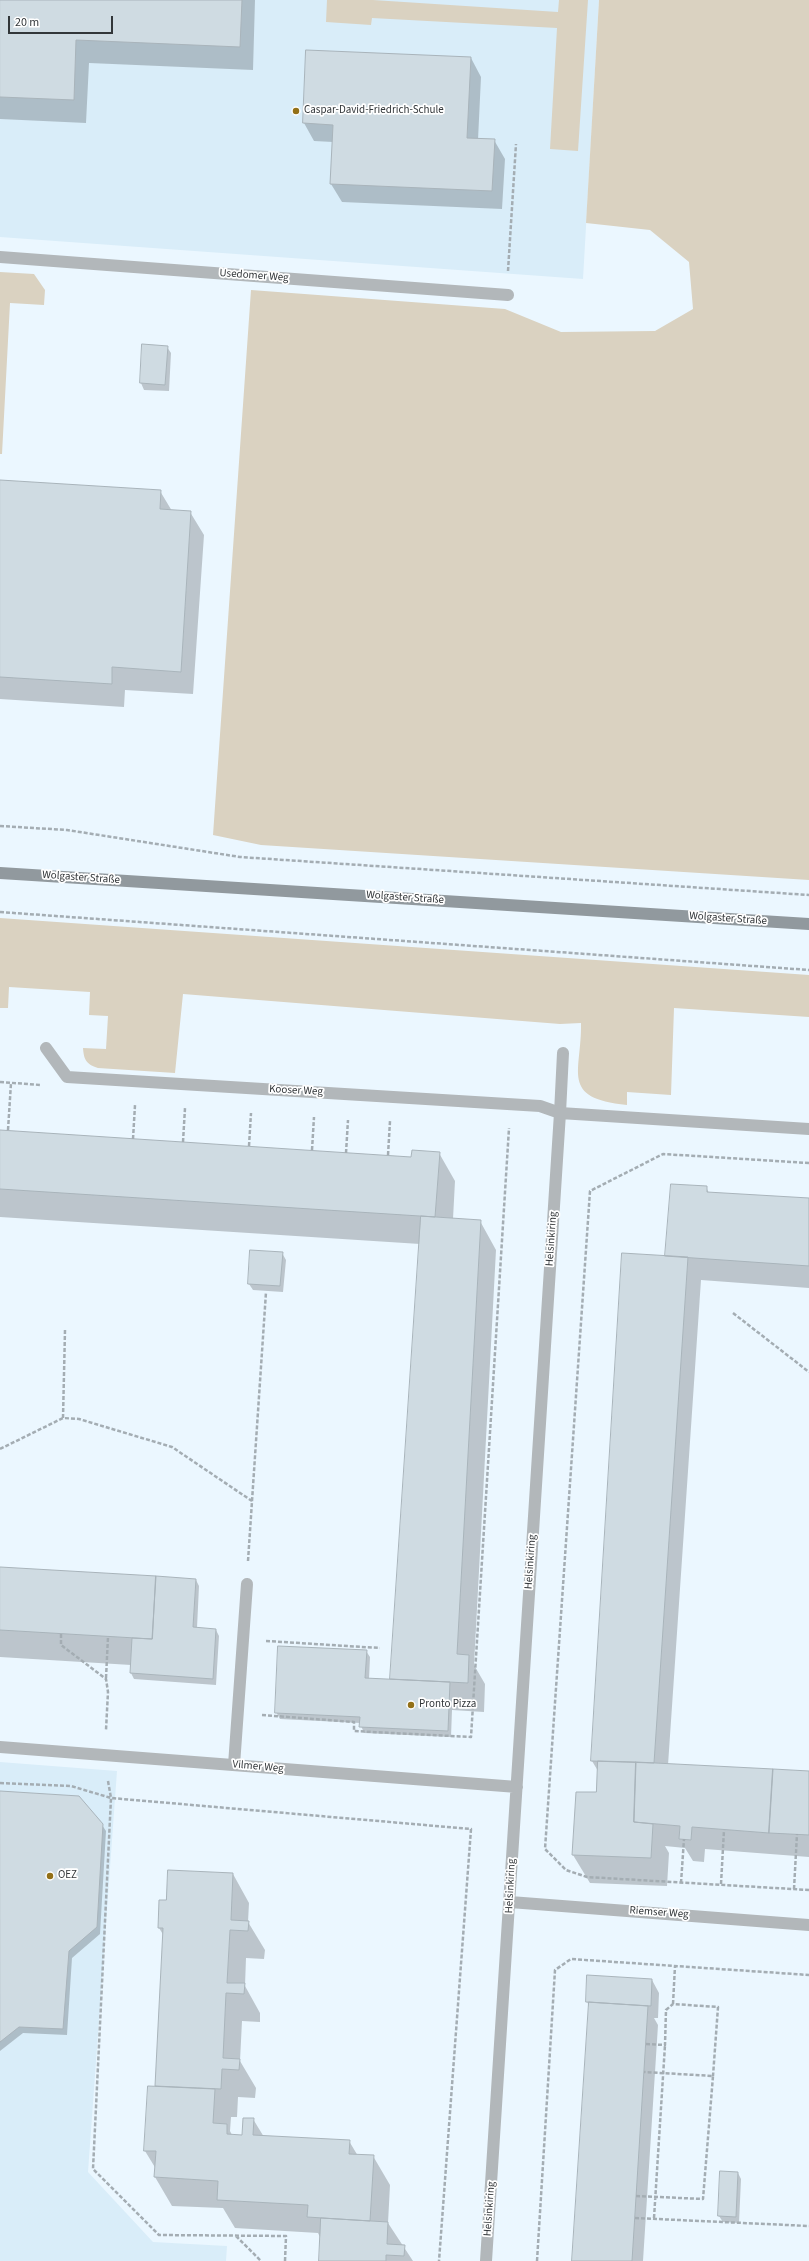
<!DOCTYPE html>
<meta charset="utf-8">
<style>
body{margin:0}
#map{position:relative;width:809px;height:2261px;overflow:hidden;background:#ebf7ff;font-family:"Source Sans 3",sans-serif}
canvas{display:block}
.scale{position:absolute;left:8px;top:16px;width:105px;height:18px;box-sizing:border-box;border:2px solid #323639;border-top:0;padding-left:5px;font-size:12px;line-height:14px;white-space:nowrap;color:#323639;-webkit-text-stroke:3px #fff;paint-order:stroke}
</style>
<div id="map">
<canvas width="809" height="2261"></canvas>
<div class="scale">20 m</div>
</div>
<script>
const c = document.querySelector('canvas').getContext('2d');
c.lineJoin = 'round';
function fill(path, color) { c.fillStyle = color; c.fill(path, 'evenodd'); }
function trace(path, color, width, dash) { c.strokeStyle = color; c.lineWidth = width; c.lineCap = dash ? 'butt' : 'round'; c.setLineDash(dash || []); c.stroke(path); }
function label(font, color, halo, rows, align = 'center') {
  c.font = font + ' "Source Sans 3",sans-serif'; c.lineWidth = 3.5; c.setLineDash([]); c.textBaseline = 'middle'; c.strokeStyle = halo; c.fillStyle = color; for (const [text, x, y, turn = 0] of rows) {
    c.save(); c.translate(x, y); c.rotate((+turn || 0) * Math.PI / 180); c.textAlign = isNaN(turn) ? turn : align; if (halo) c.strokeText(text, 0, 0); c.fillText(text, 0, 0); c.restore();
  }
}
const built = new Path2D(`
 M0,0h599l-16,279 -583,-42z
 M0,1762l117,9 -29,401 65,70 74,4 -1,15h-226z`);
const green = new Path2D(`
 M327,0h46l185,12 1,-12h29l-10,151 -28,-2 7,-121 -185,-10 -1,7 -45,-3z
 M599,0h210v880l-548,-35 -48,-10 38,-545 254,19 56,23 94,-1 38,-22 -4,-47 -39,-32 -64,-7z
 M0,272l34,2 11,16 -1,15 -34,-2 -8,151h-2z
 M0,918l809,57v42l-135,-9 -3,87 -44,-3v13c-68,-7 -45,-33 -46,-82l-21,1 -377,-30 -8,79 -77,-5c-12,-4 -14,-8 -15,-20l23,1 2,-33 -19,-1 1,-23 -81,-5 -1,21h-8z`);
const shadow = new Path2D(`
 M0,0h255l-2,70 -164,-7 -3,60 -86,-4z
 M471,58l10,19 -3,63h16l11,19 -3,50 -160,-7 -11,-18 2,-42 -19,-1 -10,-18z
 M143,345l24,2 4,6 -2,38 -25,-1 -3,-7z
 M0,481l160,10 12,20 18,1 14,23 -11,159 -68,-4 -1,17 -124,-8z
 M0,1131l412,27 27,-5 16,28 -2,38 27,2 16,29 -22,415 11,19 -1,28 -32,-2 -1,27 -87,-4 -4,-10 -80,-4 -4,-7 90,-61 4,6 -1,22 23,1 28,-436 -420,-27z
 M706,1187l3,6 100,7v88l-108,-8 -33,485 141,8v84l-104,-8 -1,13 -11,-1 -8,-13 -20,-2 4,7 -2,33 -77,-3 -17,-28 24,-62 1,-22 -6,-10 74,-504z
 M282,1253l4,7 -3,32 -30,-2 -4,-6z
 M0,1568l196,12 3,6 -2,42 19,2 3,6 -3,49 -82,-6 -3,-6v-8l-131,-8z
 M0,1792l102,33 4,6 -6,103 -28,24 -5,77 -44,-2 -23,18z
 M233,1874l16,29 -1,19 17,28 -1,9 -18,-1 -1,28 15,27v9l-18,-1 -2,40 16,27 -1,10 -17,-1 -1,20h-6l-1,14 2,4 11,1 10,-17 11,18 85,4 9,15h15l17,29 -2,38 25,38h-93l1,-22 -3,-6 -83,-5 -12,-20 -51,-2 -17,-29 1,-8 -11,-18 11,-64 8,-151 -5,-8 1,-27h7z
 M652,1980l7,13 -1,25h-4l4,7 -15,236h-70l16,-254 -2,-6z
 M721,2172l17,1 3,6 -2,44 -16,-1 -4,-6z`);
const building = new Path2D(`
 M0,0h242l-2,47 -164,-7 -2,60 -74,-3z
 M306,50l165,7 -4,81 28,1 -3,52 -162,-7 3,-59 -30,-2z
 M142,344l26,2 -3,39 -25,-2z
 M0,480l161,10 -1,19 31,2 -10,161 -69,-5v17l-112,-7z
 M0,1130l411,27 1,-7 28,2 -5,65 -435,-28z
 M671,1184l36,2v6l102,6v68l-144,-10z
 M421,1216l60,4 -24,434 12,1 -1,28 -78,-4z
 M250,1250l33,2 -3,34 -32,-2z
 M622,1253l66,4 -34,506 -63,-2z
 M0,1567l156,9 -4,63 -152,-9z
 M156,1576l40,3 -3,48 23,2 -3,50 -83,-6 2,-35 20,1z
 M278,1646l89,4 -2,28 85,4 -2,49 -89,-4 1,-10 -85,-4z
 M598,1761l38,1 -2,60 19,2 -2,34 -79,-3 4,-63h20z
 M636,1762l137,7 -4,64 -77,-6 -1,13 -12,-1 1,-13 -46,-4z
 M773,1769l36,2v64l-40,-2z
 M0,1791l79,5 24,28 -6,103 -28,24 -6,78 -44,-2 -19,15z
 M168,1870l65,3 -2,47 18,1 -1,10 -18,-1 -3,53h18l-1,11 -18,-1 -3,65 17,1 -1,11 -17,-1 -1,20 -66,-3 8,-158h-5l1,-28h7z
 M587,1975l65,4 -1,27 -65,-4z
 M589,2002l59,4 -16,255h-60z
 M148,2086l67,3 -2,34 14,1v10l15,1 1,-17h11l-1,17 97,5 -1,14 25,1 -4,66 -63,-4 1,-12 -91,-5 1,-19 -64,-4 2,-26h-12z
 M720,2171l18,1 -2,45 -18,-1z
 M321,2218l67,4 -1,22 18,1 -1,11 -18,-1v6h-67z`);
const path = new Path2D(`
 M508,271l8,-127
 M0,826l67,4 173,27 569,38
 M0,912l809,58
 M0,1082l41,3
 M8,1130l3,-47
 M133,1139l2,-34
 M183,1142l2,-34
 M249,1146l2,-33
 M312,1150l2,-33
 M346,1153l2,-33
 M388,1155l2,-34
 M809,1163l-146,-9 -73,37 -45,658 21,21 21,7 222,13
 M733,1313l76,59
 M65,1330l-2,88 16,1 93,28 80,54
 M0,1449l63,-31
 M248,1561l18,-269
 M61,1634v11l45,34 2,13 -2,38
 M266,1641l114,7
 M106,1678l2,-41
 M262,1715l92,7v9l117,6 38,-609
 M108,1781l3,17 -18,371 66,66 127,1 -1,25
 M0,1783l71,3 40,12 360,31 -32,432
 M681,1883l3,-44
 M721,1884l3,-54
 M794,1889l3,-55
 M673,2004l2,-38
 M646,2044l19,1 1,-35 7,-6 45,3 -5,69
 M636,2196l67,3 10,-123 -69,-4
 M635,2218l174,8
 M654,2218l11,-173
 M236,2236l25,25
 M537,2261l18,-291 16,-11 238,16`);
const lane = new Path2D(`
 M560,1113l3,-60
 M234,1765l13,-181`);
const street = new Path2D(`
 M0,257l508,38
 M46,1048l21,29 473,29 20,7 249,16
 M0,1747l517,40
 M510,1902l299,23
 M486,2261l74,-1148`);
const secondary = new Path2D(`
 M0,873l809,51`);
const markers = [
 [296,111,4,"#937017"],
 [411,1705,4,"#937017"],
 [50,1876,4,"#937017"]
];
const poiNames = [
 ["Caspar-David-Friedrich-Schule",304,111],
 ["Pronto Pizza",419,1705],
 ["OEZ",58,1876]
];
const streetNames = [
 ["Usedomer Weg",254,276,4],
 ["Wolgaster Straße",81,878,4],
 ["Wolgaster Straße",405,898,4],
 ["Wolgaster Straße",728,919,4],
 ["Kooser Weg",296,1091,3],
 ["Helsinkiring",552,1239,-86],
 ["Helsinkiring",531,1562,-86],
 ["Vilmer Weg",258,1767,5],
 ["Helsinkiring",511,1886,-87],
 ["Riemser Weg",659,1913,4],
 ["Helsinkiring",490,2209,-86]
];
fill(built, '#d9edf9');
fill(green, '#dad2c1');
fill(shadow, '#0003');
fill(building, '#cfdbe2');
trace(building, '#a9b4bb', 1);
trace(path, '#a4adb3', 2.5, [4, 2]);
trace(lane, '#b2b7ba', 12);
trace(street, '#b2b7ba', 12);
trace(secondary, '#91999e', 12);
for (const [x, y, r, color] of markers) { const dot = new Path2D(); dot.arc(x, y, r, 0, 2 * Math.PI); c.fillStyle = color; c.fill(dot); trace(dot, '#fff', 1.5); }
label('11px', '#323639', '#fff', poiNames, 'left');
label('11px', '#323639', '#fff', streetNames);
</script>
